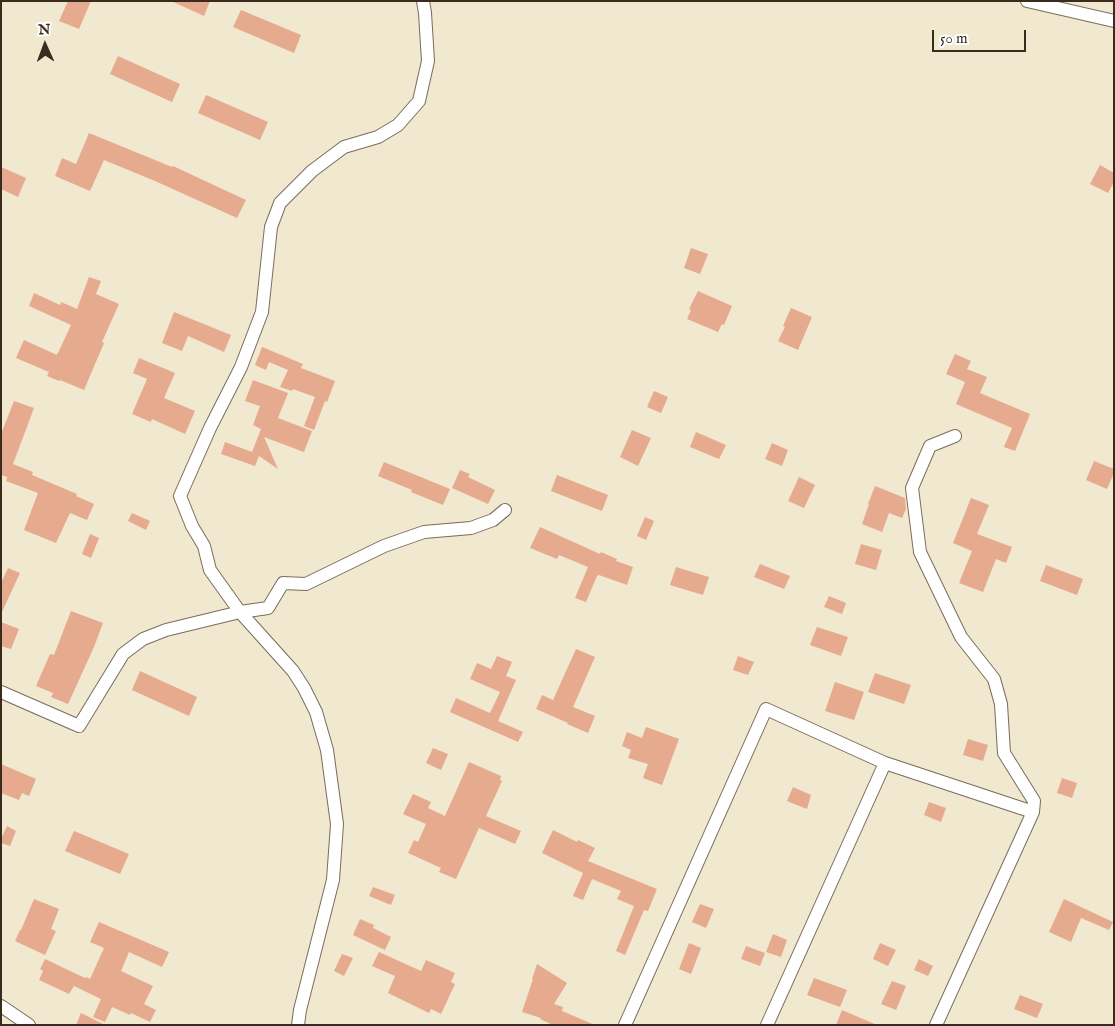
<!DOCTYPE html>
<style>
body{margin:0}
#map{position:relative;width:1115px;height:1026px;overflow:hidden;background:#f0e8cf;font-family:"IM FELL English",serif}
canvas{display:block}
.frame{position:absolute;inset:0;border:2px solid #3b2a1e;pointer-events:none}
.north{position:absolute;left:20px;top:20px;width:50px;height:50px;-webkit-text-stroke:4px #fff;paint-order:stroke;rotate:358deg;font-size:14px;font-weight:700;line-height:20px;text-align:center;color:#3b2a1e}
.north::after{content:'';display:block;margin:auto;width:18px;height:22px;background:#3b2a1e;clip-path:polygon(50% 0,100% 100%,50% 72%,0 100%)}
.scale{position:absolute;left:932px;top:30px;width:94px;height:22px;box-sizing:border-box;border:2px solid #3b2a1e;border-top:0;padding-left:6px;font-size:15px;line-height:18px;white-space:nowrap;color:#3b2a1e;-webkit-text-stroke:4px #fff;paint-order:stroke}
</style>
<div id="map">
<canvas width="1115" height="1026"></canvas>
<div class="frame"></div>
<div class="north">N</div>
<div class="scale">50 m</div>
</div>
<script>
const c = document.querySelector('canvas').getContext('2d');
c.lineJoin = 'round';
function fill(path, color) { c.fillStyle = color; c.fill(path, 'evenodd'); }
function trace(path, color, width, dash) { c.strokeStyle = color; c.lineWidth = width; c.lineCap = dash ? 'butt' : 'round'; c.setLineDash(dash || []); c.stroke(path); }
const building = new Path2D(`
 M68,1h23l-12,28 -20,-8z
 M171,1h39l-6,15z
 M241,10l60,25 -7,18 -61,-26z
 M118,56l62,28 -8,18 -62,-28z
 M206,95l62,27 -8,18 -62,-27z
 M89,133l83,34 1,-1 73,34 -9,18 -82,-37 -51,-21 -14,31 -35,-15 7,-18 14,6z
 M1100,165l14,8v9l-6,11 -18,-9z
 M1,167l25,11 -8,19 -17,-8z
 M691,248l17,6 -8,20 -16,-6z
 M89,277l12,4 -5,13 23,10 -17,38 2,1 -20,47 -24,-10 -1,1 -12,-5 2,-4 -33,-14 8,-18 33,15v-2h1l13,-28 -42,-19 5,-13 26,12 1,-3 16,7z
 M698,291l34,15 -8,19 -2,-1 -4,8 -31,-13 4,-9 -2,-1z
 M791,308l21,9 -14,33 -20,-9 7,-14 -2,-1z
 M174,312l57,23 -7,17 -36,-16 -6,15 -20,-8z
 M262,347l41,17 -2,4 34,13 -8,21 -2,-1 -11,29 -10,-4 11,-29 -22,-8 -1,2 -12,-4 8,-17 -19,-8 -3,8 -11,-5z
 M955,354l16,7 -4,8 20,8 -7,16 50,21 -15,37 -11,-4 8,-19 -56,-24 9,-22 -19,-8z
 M139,358l36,15 -11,25 31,13 -10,23 -33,-15 -1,3 -19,-8 15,-35 -14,-6z
 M253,380l35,13 -10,25 34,13 -8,21 -40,-15 14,32 -19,-13 -4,10 -34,-12 4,-12 30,11 -3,-1 9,-23 -8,-4 7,-19 -15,-5z
 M654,391l14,6 -7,16 -14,-6z
 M14,401l20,7 -21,56 20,8 -1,3 45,19 -1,2 18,8 -7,16 -17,-7 -14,30 -32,-13 14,-37 -32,-12 1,-4 -6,-2v-41z
 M632,430l19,8 -13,28 -18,-9z
 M696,432l30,13 -7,14 -29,-12z
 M772,443l16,7 -6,16 -17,-7z
 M1094,461l20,8v4l-7,16 -21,-9z
 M384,462l66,27 -7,16 -32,-13 1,-2 -34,-14z
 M460,470l10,4 -2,3 27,13 -7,14 -36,-16z
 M557,475l51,20 -6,16 -51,-20z
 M799,477l16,8 -11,23 -16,-7z
 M875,486l30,12 1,11 -4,9 -13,-5 -7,19 -20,-8 7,-20h-1z
 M971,498l18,7 -12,29 35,13 -6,16 -10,-4 -13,33 -24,-9 13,-32 -19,-8z
 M132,513l18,8 -4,9 -18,-9z
 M645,517l9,4 -8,19 -9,-4z
 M540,527l60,27 1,-2 16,7 -1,2 17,6 -6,18 -28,-10 -2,1 -11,26 -11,-4 13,-31 -29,-12 -2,4 -27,-11z
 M90,534l9,4 -8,20 -9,-4z
 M861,544l21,6 -6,20 -21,-6z
 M760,564l30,12 -6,13 -30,-12z
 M1046,565l37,14 -6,16 -37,-14z
 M676,567l33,10 -6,18 -33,-10z
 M8,568l12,5 -19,41v-31z
 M829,596l17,7 -4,11 -18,-7z
 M71,611l32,12 -9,24 -26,57 -17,-7 2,-4 -17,-7 14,-32 4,1z
 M1,622l18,7 -8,20 -10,-3z
 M817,627l31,10 -7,19 -31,-11z
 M576,649l19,8 -22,50 22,9 -7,17 -21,-9 1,-1 -32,-14 6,-14 11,5z
 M497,656l15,6 -6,14 10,4 -18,41 25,11 -5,10 -68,-30 6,-14 34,15 10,-21 -30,-13 7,-16 14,6z
 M738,656l16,6 -6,13 -15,-5z
 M140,671l57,26 -8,19 -57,-26z
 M875,673l36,12 -7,19 -36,-12z
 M835,682l29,10 -10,28 -29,-9z
 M646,727l33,12 -17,46 -19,-7 5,-14 -20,-6 3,-8 -9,-4 5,-14 15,6z
 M968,739l20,6 -5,16 -20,-6z
 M433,748l15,6 -7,16 -15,-7z
 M469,762l32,14 -1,4 2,1 -16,35 35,15 -6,13 -36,-16 -23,51 -17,-7 2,-4 -33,-15 6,-13 4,2 8,-18 -23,-10 10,-20 18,8 -3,6 17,8z
 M1,764l35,15 -7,17 -7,-3 -3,7 -18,-7z
 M1062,778l15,5 -5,15 -15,-5z
 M793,787l18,8 -4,14 -20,-8z
 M929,802l17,6 -5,14 -17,-7z
 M7,826l9,5 -6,15 -9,-3v-4z
 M553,830l24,12 1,-2 17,8 -7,13 69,28 -9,22 -4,-1 -19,45 -9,-4 18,-45 -17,-7 4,-8 -29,-12 -9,21 -10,-4 10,-23 -41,-20z
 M74,831l55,23 -9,20 -55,-23z
 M373,887l22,8 -4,10 -22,-9z
 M34,899l25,10 -8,20 5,2 -11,24 -30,-14 5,-11h1z
 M1064,899l49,23 -4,8 -28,-12 -10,24 -22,-10z
 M700,904l14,5 -8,19 -14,-6z
 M360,919l14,6 -1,3 18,9 -6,13 -32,-15z
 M99,922l70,30 -7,15 -33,-15 -8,19 32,15 -9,18 12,6 -6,12 -19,-9 -1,2 -18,-8 -7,15 -12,-5 8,-18 -27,-13 -5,8 -30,-14 4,-9 -3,-2 5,-10 40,19 1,-1 4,2 14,-31 -14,-6z
 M773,934l14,6 -6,17 -15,-5z
 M689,943l12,5 -10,26 -12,-5z
 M880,943l16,7 -8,16 -15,-7z
 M746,946l19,7 -5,13 -19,-7z
 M379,952l42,19 5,-11 29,13 -4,9 4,2 -14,30 -10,-5 -2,4 -41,-20 7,-17 -23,-10z
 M342,954l11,4 -9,18 -10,-5z
 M919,959l14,7 -5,10 -14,-6z
 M537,964l30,19 -13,21 9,3 -1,4 33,14h-42l-13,-6 1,-1 -19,-6 11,-33h-1z
 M814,978l33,12 -7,17 -33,-12z
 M892,981l14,5 -10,24 -15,-6z
 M1020,995l23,9 -6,14 -23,-9z
 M842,1010l35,15h-41z
 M81,1013l24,12h-29z`);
const minor = new Path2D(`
 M1027,1l87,20
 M1,692l78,34 44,-72 20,-15 23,-9 74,-18 28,-4 15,-25 23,1 78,-38 40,-14 47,-4 22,-8 12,-10
 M1,1006l28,19
 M298,1025l2,-15 33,-130 4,-56 -10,-74 -11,-38 -12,-24 -11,-17 -53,-59 -30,-42 -6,-24 -12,-20 -12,-30 30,-68 31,-61 21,-55 9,-85 9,-24 32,-32 32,-24 34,-10 20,-12 21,-24 9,-40 -3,-48 -2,-12
 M625,1025l141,-316 119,54 148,49
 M767,1025l118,-262
 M936,1025l97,-213 1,-11 -30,-48 -3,-49 -7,-25 -33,-42 -41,-85 -8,-64 18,-42 25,-10`);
fill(building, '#e6aa8f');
trace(minor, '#7a6c5c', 14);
trace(minor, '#fff', 12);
</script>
